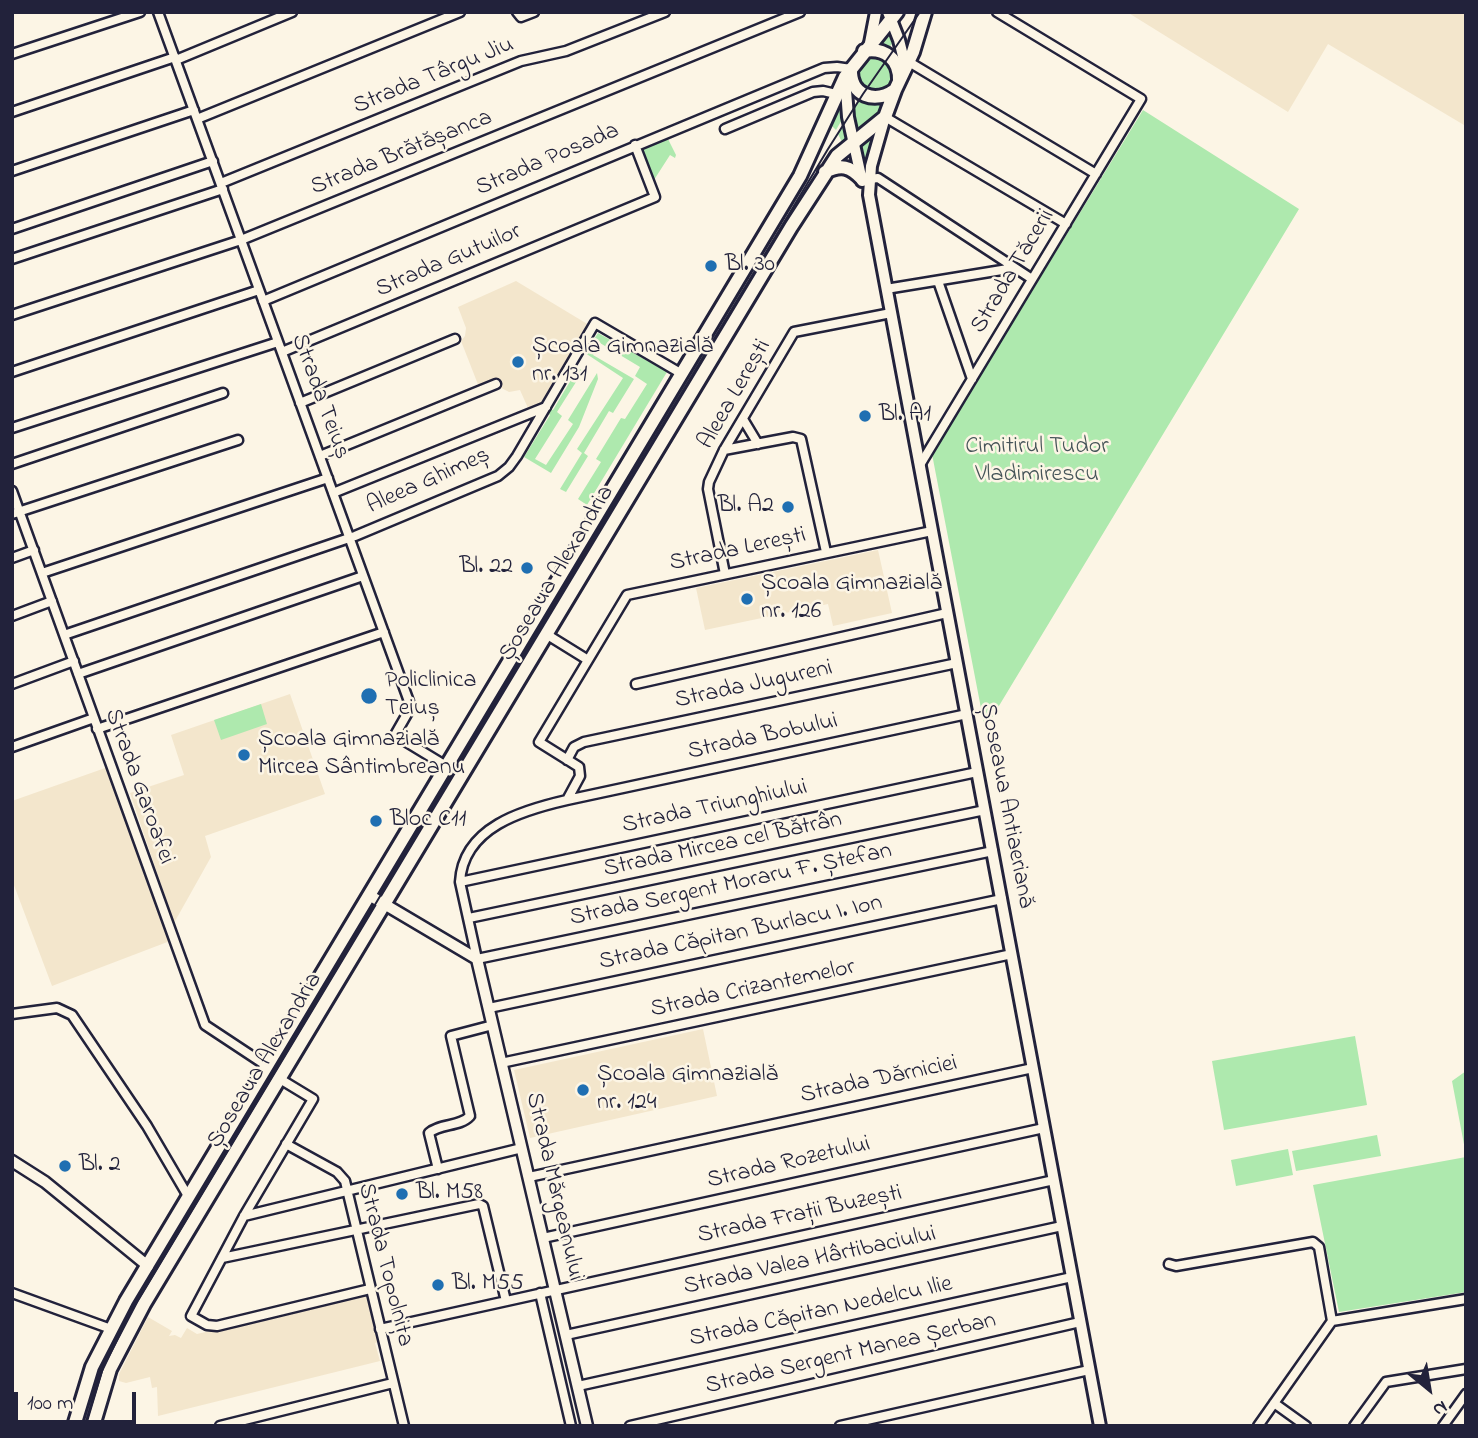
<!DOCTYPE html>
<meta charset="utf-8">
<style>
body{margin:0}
#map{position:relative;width:1478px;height:1438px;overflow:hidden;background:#fcf5e5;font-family:"Indie Flower",sans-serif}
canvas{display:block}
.frame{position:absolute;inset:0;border:14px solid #22223b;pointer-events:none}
.north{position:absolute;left:1394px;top:1354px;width:70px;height:70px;-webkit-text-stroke:5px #fcf5e5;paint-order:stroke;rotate:150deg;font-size:19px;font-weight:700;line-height:28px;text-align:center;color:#22223b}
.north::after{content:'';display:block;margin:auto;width:24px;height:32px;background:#22223b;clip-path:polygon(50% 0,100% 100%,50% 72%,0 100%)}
.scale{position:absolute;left:14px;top:1392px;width:122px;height:32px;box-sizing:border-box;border:4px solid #22223b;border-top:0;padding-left:9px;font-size:21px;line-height:24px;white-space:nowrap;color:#22223b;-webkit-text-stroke:5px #fcf5e5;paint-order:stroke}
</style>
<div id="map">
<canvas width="1478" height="1438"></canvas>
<div class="frame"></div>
<div class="north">N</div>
<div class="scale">100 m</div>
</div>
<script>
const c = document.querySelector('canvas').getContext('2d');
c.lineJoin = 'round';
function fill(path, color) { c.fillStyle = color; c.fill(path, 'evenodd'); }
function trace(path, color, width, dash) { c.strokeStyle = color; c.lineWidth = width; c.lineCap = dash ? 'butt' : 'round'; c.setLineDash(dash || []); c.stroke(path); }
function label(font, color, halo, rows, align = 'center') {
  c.font = font + ' "Indie Flower",sans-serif'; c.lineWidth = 5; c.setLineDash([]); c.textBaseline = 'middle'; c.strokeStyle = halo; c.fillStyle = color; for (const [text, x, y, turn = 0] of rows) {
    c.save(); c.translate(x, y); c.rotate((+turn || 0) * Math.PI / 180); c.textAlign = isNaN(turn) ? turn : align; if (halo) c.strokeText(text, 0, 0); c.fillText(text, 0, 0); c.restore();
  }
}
const built = new Path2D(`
 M1127,12h339v110l-2,3 -136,-81 -40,68z
 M516,281l73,44 -47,81 -14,2 -8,-18 -11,2 -19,-10 -11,5 -18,-46 4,-5 1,-8 -8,-21z
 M878,550l14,63 -59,13 -5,-22 -123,26 -9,-42z
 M290,694l35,100 -120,42 6,21 -37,66 -44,-130 54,-18 -13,-40z
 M108,767l62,174 -118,45 -40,-106v-79z
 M703,1029l14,67 -187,42 -16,-68z
 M366,1294l12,48 -3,1 5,18 -222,55 -1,-29 -5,1 -2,-11 -24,6 -7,-2v-7l29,-57 24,14 -3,5 6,-1 6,3 6,-10 10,6z`);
const green = new Path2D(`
 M891,19l7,17 -13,17 4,2 10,-15 5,18 -35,124 -16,-40 -8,6 -7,-14 24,-40 -4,-2 -22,38 -11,-11z
 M1143,110l156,99 -314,520 -53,-275z
 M668,139l8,16 -1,3 -5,-3 -18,28 -13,-32z
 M598,333l69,39 -80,133 -9,-6 23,-37 -5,-3 25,-41 4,1 22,-35 -12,-8 5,-9 -40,-24 -7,12 41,24 -21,34 -4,-2 -25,42 4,3 -22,36 -6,-3 22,-36 -5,-4 46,-71 -38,-25z
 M578,368l5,3 -26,41 5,4 -27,43 11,6 27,-41 -5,-4 29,-47 1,6 -19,48 -28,46 -27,-16 26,-42 -5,-4 3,-3 5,2z
 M261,704l6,20 -46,16 -7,-20z
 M1355,1036l12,69 -143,25 -12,-69z
 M1466,1071v84l-14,-74z
 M1377,1135l4,21 -85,15 -4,-20z
 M1288,1149l5,26 -57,11 -5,-26z
 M1466,1157v135l-127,20 -26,-127z`);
const minor = new Path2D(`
 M158,12l253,695 -16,28 51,31
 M517,12l4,5 13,-5
 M12,54l128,-42
 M176,60l116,-48
 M909,62l187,112
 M12,112l163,-55
 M885,117l181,107
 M197,119l263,-107
 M725,129l88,-37 10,-1 13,3
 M12,171l182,-61
 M870,179l8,-1 154,101
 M221,183l300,-122 45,-10 99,-39
 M12,229l201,-68
 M12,259l211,-70
 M938,281l34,98
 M886,289l128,-21
 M263,301l561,-233 13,-1 14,2
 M12,315l229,-75 559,-228
 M282,352l373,-155 -20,-52
 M12,372l247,-82
 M300,403l155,-64
 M743,419l15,25
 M12,428l266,-86
 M724,450l69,-13 8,2 25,113
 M320,456l176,-72
 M12,464l211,-71
 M920,465l221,-366 -144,-87
 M12,491l193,534 62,41
 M333,493l213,-86
 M12,514l226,-74
 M932,531l-305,64 -88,147 40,25 1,9 -13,24c-44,10 -104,27 -107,82l17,77 516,-108
 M12,558l22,-8
 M42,573l286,-95
 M725,574l-17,-85 1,-7 15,-32 70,-118 97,-19
 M12,616l40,-15
 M546,634l42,26
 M64,635l291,-99 143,-60 11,-9 8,-11 78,-133 87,51
 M78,674l285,-98
 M12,684l62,-23
 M636,684l311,-71
 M97,729l287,-97
 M12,747l82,-29
 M567,760l7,-13 10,-5 373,-79
 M567,800l400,-86
 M460,882l517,-110
 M469,918l516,-108
 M489,1008l513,-109
 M12,1014l45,-6 15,7 75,111 41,70
 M501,1063l511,-109
 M280,1079l33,20 -69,117 -53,100 16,9 10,1 153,-37
 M286,1144l51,28 8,9 59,245
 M438,1169l-9,-36c11,-10 31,-6 41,-17l-19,-80 42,-11
 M529,1177l504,-109
 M244,1216l278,-68
 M543,1238l501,-110
 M222,1258l257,-54 4,2 23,95
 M1169,1264l7,2 137,-24 6,5 13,74
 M12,1293l99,36
 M540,1293l31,133
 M380,1329l674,-149
 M566,1335l496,-109
 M578,1386l494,-109
 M1274,1403l32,23
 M220,1426l173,-43
 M630,1426l450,-104
 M840,1426l249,-56
 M1258,1426l74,-105 134,-22
 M1354,1426l32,-44 80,-13
 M1443,1426l23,-32`);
const tertiary = new Path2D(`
 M369,895l108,64 110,467
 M12,1161l33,21 103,84`);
const secondary = new Path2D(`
 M888,12l11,28 7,28
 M870,43l6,-31
 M845,77l3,40 14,64
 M885,117l-14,49 -2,29 231,1231`);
const primary = new Path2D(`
 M864,51c21,-4 36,9 35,30
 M851,69c-1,27 24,35 44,21
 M825,172c16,-8 25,-6 37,7
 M74,1426l18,-59 34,-66 674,-1125 45,-99 52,-65
 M93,1426l17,-57 34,-65 647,-1077 46,-71 48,-39 10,-27 18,-38 12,-40`);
const tram = new Path2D(`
 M85,1426l17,-55 27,-56 699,-1166 35,-55 57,-82`);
const markers = [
 [711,266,7,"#1f6fb2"],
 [518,362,7,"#1f6fb2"],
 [865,416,7,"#1f6fb2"],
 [788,507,7,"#1f6fb2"],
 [527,568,7,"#1f6fb2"],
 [747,599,7,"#1f6fb2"],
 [369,696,9,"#1f6fb2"],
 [244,755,7,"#1f6fb2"],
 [376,821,7,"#1f6fb2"],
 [583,1090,7,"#1f6fb2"],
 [65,1166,7,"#1f6fb2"],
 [402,1194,7,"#1f6fb2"],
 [438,1285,7,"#1f6fb2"]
];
const streetNames = [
 ["Strada Târgu Jiu",434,77,-22],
 ["Strada Brătășanca",402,154,-22],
 ["Strada Posada",548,161,-23],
 ["Strada Gutuilor",449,262,-23],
 ["Strada Tăcerii",1014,272,-59],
 ["Aleea Lerești",736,395,-60],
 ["Strada Teiuș",319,397,70],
 ["Aleea Ghimeș",429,482,-24],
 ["Strada Lerești",738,551,-12],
 ["Șoseaua Alexandria",558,574,-59],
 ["Strada Jugureni",754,686,-12],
 ["Strada Bobului",763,738,-12],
 ["Strada Garoafei",138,787,70],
 ["Șoseaua Antiaeriană",1005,806,79],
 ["Strada Triunghiului",715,808,-12],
 ["Strada Mircea cel Bătrân",723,846,-12],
 ["Strada Sergent Moraru F. Ștefan",731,886,-12],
 ["Strada Căpitan Burlacu I. Ion",741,934,-12],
 ["Strada Crizantemelor",753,990,-12],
 ["Șoseaua Alexandria",266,1061,-59],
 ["Strada Dărniciei",879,1081,-12],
 ["Strada Rozetului",789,1164,-13],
 ["Strada Mărgeanului",553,1187,77],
 ["Strada Frații Buzești",800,1216,-12],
 ["Strada Valea Hârtibaciului",810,1262,-12],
 ["Strada Topolnița",384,1265,76],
 ["Strada Căpitan Nedelcu Ilie",821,1313,-12],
 ["Strada Sergent Manea Șerban",851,1355,-13]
];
const poiNames = [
 ["Bl. 30",725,266],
 ["Școala Gimnazială",532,348],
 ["nr. 131",532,376],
 ["Bl. A1",879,416],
 ["Bl. A2",774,507,"right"],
 ["Bl. 22",513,568,"right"],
 ["Școala Gimnazială",761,585],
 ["nr. 126",761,613],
 ["Policlinica",385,682],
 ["Teiuș",385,710],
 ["Școala Gimnazială",258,741],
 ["Mircea Sântimbreanu",258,769],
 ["Bloc C11",390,821],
 ["Școala Gimnazială",597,1076],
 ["nr. 124",597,1104],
 ["Bl. 2",79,1166],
 ["Bl. M58",416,1194],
 ["Bl. M55",452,1285]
];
const parkNames = [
 ["Cimitirul Tudor",1037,448],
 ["Vladimirescu",1037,476]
];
fill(built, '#f3e6cc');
fill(green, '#aee9ae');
trace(minor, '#22223b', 13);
trace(tertiary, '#22223b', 15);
trace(secondary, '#22223b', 16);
trace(primary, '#22223b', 18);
trace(minor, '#fcf5e5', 8);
trace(tertiary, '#fcf5e5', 10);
trace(secondary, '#fcf5e5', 10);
trace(primary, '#fcf5e5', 12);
trace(tram, '#22223b', 2);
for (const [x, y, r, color] of markers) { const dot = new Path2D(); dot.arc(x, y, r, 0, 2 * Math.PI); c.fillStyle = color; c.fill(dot); trace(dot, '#fcf5e5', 2.5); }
label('24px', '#22223b', '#fcf5e5', streetNames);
label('24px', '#22223b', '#fcf5e5', poiNames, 'left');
label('24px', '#455458', '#fcf5e5', parkNames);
</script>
